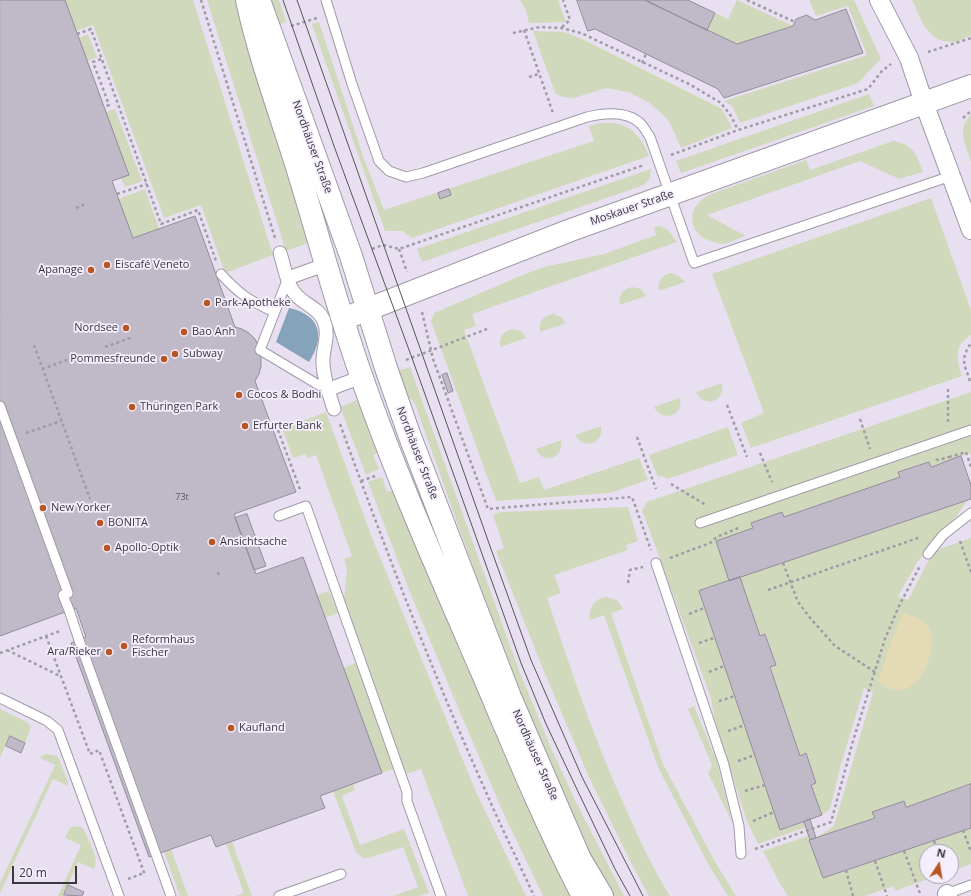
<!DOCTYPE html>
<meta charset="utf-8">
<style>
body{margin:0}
#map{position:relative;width:971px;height:896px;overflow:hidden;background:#e8e0f0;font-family:"Open Sans",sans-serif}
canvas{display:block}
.north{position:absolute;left:919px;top:844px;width:40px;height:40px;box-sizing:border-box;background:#f5eefe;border:1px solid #aaa5b1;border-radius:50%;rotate:12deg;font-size:11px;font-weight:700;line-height:16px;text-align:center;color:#3a373d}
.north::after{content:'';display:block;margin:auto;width:14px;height:18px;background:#b95423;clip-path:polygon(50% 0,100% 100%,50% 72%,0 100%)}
.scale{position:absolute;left:12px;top:866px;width:65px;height:18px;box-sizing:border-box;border:2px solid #3a373d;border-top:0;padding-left:5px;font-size:12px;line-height:14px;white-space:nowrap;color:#3a373d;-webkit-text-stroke:3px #f5eefe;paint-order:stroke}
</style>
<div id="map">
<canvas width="971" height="896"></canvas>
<div class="north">N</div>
<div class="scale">20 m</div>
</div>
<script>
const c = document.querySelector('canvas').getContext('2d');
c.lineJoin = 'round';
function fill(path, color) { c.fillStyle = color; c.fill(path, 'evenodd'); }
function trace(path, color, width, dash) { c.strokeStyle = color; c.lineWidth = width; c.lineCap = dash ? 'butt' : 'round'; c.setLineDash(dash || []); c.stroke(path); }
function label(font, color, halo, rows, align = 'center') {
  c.font = font + ' "Open Sans",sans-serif'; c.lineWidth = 3.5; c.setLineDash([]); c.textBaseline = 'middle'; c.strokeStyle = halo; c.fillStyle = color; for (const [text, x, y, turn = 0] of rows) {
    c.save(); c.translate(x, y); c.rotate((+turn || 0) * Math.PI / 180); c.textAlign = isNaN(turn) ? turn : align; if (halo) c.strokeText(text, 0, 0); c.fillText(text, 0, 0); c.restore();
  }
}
const green = new Path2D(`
 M65,0h128l80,255 -48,18 -24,-68 -37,13 -71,-193 -17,6z
 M207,0h34l49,184 18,59 -22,8z
 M268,0h11l7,22 -9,3z
 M520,0h38l8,22 -37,1 -3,-13z
 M737,0l56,26 -56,18 -30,-14 8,-17 13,6z
 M809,0h45l27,59 -23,24 -118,40 -8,-17 -8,-5 143,-46 -19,-49 -32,10z
 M912,0h59v35c-6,3 -15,8 -21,7 -24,-1 -29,-24 -38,-42z
 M319,22l45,137 20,51 210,-69 -5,-15c30,-9 49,1 60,30l-237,82 -10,-7h-17l-73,-207z
 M533,31l31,1 16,6 142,71 10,19 -51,20 -12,-27 -19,-18 -22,-11 -22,-4 -32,10 -12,-1 -7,-4z
 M88,34l9,23 -10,4 -8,-23z
 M869,94l5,12 -193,67 -5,-12z
 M115,109l27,72 -17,6 -4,-9 -15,-66z
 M971,115v47c-5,-16 -15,-34 0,-47z
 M893,141c21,4 23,12 30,31l-24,7 -39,-18 -153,54 39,21c-7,2 -16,7 -23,8 -4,0 -9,-2 -12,-3 -16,-4 -25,-22 -14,-36 3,-5 9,-8 14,-11l95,-34 4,10z
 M651,169l-1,9 -6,7 -222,77 -5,-13z
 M145,189l14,40 -26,9 -15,-39z
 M931,198l40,112v25c-18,10 -14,25 -9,41l-211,72 -10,-25 23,-10 -52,-139z
 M660,226l8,4 9,12 -205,72 4,12 -12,4 56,153 19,-6 5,13 95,-32 9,22 -38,13 -114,8 -65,-180 3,-8 86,-37 24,-9 60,-13 52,-19 -2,-8z
 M671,273l8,3 6,6 -26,9c-2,-9 2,-16 12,-18z
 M632,287l9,2 5,7 -26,9c-2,-10 3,-16 12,-18z
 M553,314l8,3 5,6 -26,9c-2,-9 3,-17 13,-18z
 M513,329l8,2 5,7 -26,9c-1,-10 3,-16 13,-18z
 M410,367l108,301 33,80 25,54 48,94h-12l-28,-52 -78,-184 -91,-256 -10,-12 -7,-21z
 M722,383c3,19 -17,26 -26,9z
 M971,392v64l-1,-3 -39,14 -2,-5 -30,9 1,7 -116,39 -2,-5 -31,11 2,5 -37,13 13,40 -30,11 82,238 23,-8 2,5 -48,17 -12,-25 -32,-102 -3,-19 -69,-188 5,-8z
 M362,398l20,53 -9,4 6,14 -13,6 -26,-68z
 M680,398c4,18 -17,25 -26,9z
 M326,412l45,123 73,179 32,78 50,104h-58l-47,-127 -15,5 -62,-176 3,-29 -3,-10 8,-3 -36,-101 -9,3 -1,-4 -13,4 -11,-29z
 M601,426c3,18 -17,25 -26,9z
 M728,427l10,28 -70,24 -6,-3 -4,1 -9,-22z
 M561,440c3,18 -17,26 -25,9z
 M382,477l5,15 9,-3 177,407h-30l-41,-86 -43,-100 -52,-125 -39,-103z
 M967,501l-14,20 -17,17 -19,25 -19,33 10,4 19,-37 10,-13 34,-12v246l-65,23 -3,-6 -30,11 2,6 -59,20 18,-12 39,-134 -9,-4 -24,80 -10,41 -8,6 -11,-30 5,-2 -10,-30 -6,3 -30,-89 6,-2 -10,-31 -6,2 -20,-59z
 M628,507l10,34 -12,4 2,5 -74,25 7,18 -14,5c25,75 50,150 84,222 11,26 24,52 39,76h-21l-18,-33 -43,-88 -45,-106 -47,-118 8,-3 -11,-33 7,-3z
 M329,591l9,22 -13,5 -8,-23z
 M606,597l11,3 6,9 -12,4 52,151 51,96 22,36h-8l-20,-32 -50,-97 -54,-152 -14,5c-2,-12 4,-21 16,-23z
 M356,663l38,106 -12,4 -39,-105z
 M694,706l23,56 15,60 -24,-49 4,-8 -24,-56z
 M0,709l27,13 4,5 -6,16 -15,-7 -10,22z
 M46,754l11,2 2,3 9,23v4l-15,-7 -53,114v-10l55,-118 -15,-7 3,-3z
 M353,784l2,6 -13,6 18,49 44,-16 25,64 -9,3h-27l25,-9 -15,-40 -35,11h-5l-7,-6 -23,-61z
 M74,826l7,1 3,3c5,12 16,28 10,39l-16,-7 -15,34h-5l23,-51 -16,-7 5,-10z
 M971,828v36l-20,7v-19h-24v24h9l-41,15 -1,-5 -29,10h-77l-9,-14 -16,-31 45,-15 15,42z
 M232,842l20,54h-17l9,-3 -18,-49z
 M171,849l17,47h-8l-16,-44z`);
const sand = new Path2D(`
 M903,613c10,3 24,8 28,19 6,18 -11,60 -33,58 -8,0 -14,-4 -20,-8l13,-40z`);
const water = new Path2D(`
 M289,308c32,7 36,29 20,54l-33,-20z`);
const building = new Path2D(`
 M0,0h65l64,175 -17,6 21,57 62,-22 40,111 7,2 7,4 6,6 4,8 2,9v10l-2,8 -4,7 41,111 -62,22 22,60 47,-17 79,216 -62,23 5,12 -109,39 -5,-12 -62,22 -78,-214 15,-6 -10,-29 -76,28z
 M577,0h67l93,44 56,-18 3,-7 11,-4 8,5 31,-11 17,44 -139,45 -6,-9 -123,-60 -7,2z
 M646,0h42l27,13 -8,17z
 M449,189l2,6 -11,4 -2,-6z
 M447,373l6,18 -5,2 -6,-18z
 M961,456l10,29v14l-242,82 -13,-40 37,-13 -2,-5 31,-11 2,5 116,-40 -2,-5 31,-10 2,5z
 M247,514l19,52 -12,4 -19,-52z
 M740,577l20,59 5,-2 11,31 -6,2 30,89 6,-3 10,30 -5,2 11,30 -42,15 -81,-239z
 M10,736l15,7 -4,10 -15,-7z
 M971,784v44l-148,50 -14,-38 66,-22 -3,-6 32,-11 2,6z
 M810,819l6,19 -6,2 -6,-18z
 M68,885l16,7 -2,4 -18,-1z`);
const path = new Path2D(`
 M201,0l74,238
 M747,0l48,22
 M291,26l26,-8
 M562,27l8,-7 -7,-20
 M524,30l29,83
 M513,33l27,-6 21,1 20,5 108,51 32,19 10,13 7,14
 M77,34l14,-5 70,195 37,-14 18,51
 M928,52l43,-14
 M101,59l-8,3 16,43 -5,2
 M642,63l4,-9
 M529,77l10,-3
 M963,118l8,-7
 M671,155l67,-25 130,-41 14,-18 9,-7
 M117,194l30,-10
 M76,208l9,-4
 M372,249l11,-4 16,4 245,-84
 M399,249l8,23
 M422,312l11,47 55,150 144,-12 19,53
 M34,345l56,154
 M105,347l28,-10
 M406,360l81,-31
 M42,369l28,-10
 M970,381c-6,-18 -10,-21 1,-38
 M948,389v33
 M727,405l20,52
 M860,419l10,30
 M340,424c45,124 92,248 146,368 15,35 32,69 48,104
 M278,430l23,62
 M26,433l35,-12
 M637,437l19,52
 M760,453l12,29
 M949,457l17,-5 5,15
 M936,459l2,1 11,-3
 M361,481l14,-5
 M671,484l35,21
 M960,541l11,31
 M670,558l40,-15 7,-6 21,-9
 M783,563l15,39 13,17 24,27 40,26
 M217,574l3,-1
 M628,583l2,-13 13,-3
 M768,590l153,-53
 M689,614l15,-6
 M46,636l44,118 9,-4 46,125
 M699,643l15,-5
 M7,650l53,26
 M0,653l60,-22
 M709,672l15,-6
 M719,701l16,-5
 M728,731l17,-6
 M738,761l17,-6
 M745,791l20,-6
 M753,821l21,-9
 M963,830l8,22
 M934,841l3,11
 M755,849l76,-27 22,-81 32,-102 14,-33 21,-40
 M904,851l17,45
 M875,861l12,35
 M846,870l7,26
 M128,879l16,-6`);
const service = new Path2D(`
 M326,0l26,84 27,77 10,10 17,6 17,-4 164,-56c17,-4 40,-7 54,7 3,3 6,9 9,13l44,126 257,-87
 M221,274c18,20 29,27 53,38
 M288,278l-28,72 67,40
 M0,406l68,187 -5,2 6,15
 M279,516l27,-10 101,286v9l34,95
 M700,523l271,-93
 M928,554l15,-19 28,-22
 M656,563l68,202 15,61 2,28
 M79,640l92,256
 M0,698l47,23 11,9 61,166
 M944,895l27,-10
 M279,896l62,-22`);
const pedestrian = new Path2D(`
 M280,253c4,12 6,28 13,38 8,13 26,16 31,30 6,15 -2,28 -1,43 1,16 6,30 11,45
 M288,278l28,-10
 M327,390l29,-11`);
const minor = new Path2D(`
 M879,0l30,58 15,45 47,127
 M947,894l1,2`);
const tertiary = new Path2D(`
 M343,319l228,-89 400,-144`);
const secondary = new Path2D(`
 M247,0c13,61 36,120 54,180 20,66 38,133 61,198 35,100 78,197 120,294 32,75 63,151 101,224
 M259,0l92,256 35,112 23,66 101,263 70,162 22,37`);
const tram = new Path2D(`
 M283,0l51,146 78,212 109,305 25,61 27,57 42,88 15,27
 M297,0l194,549 40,111 51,117 61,119`);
const serviceBridge = new Path2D(`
 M69,610l10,30`);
const markers = [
 [107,265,4,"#b95423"],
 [91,270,4,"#b95423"],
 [207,303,4,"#b95423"],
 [126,328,4,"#b95423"],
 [184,332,4,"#b95423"],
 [175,354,4,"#b95423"],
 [164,359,4,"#b95423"],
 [239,395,4,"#b95423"],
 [132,407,4,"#b95423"],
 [245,426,4,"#b95423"],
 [43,508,4,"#b95423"],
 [100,523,4,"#b95423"],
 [212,542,4,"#b95423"],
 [107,548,4,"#b95423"],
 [124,646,4,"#b95423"],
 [109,652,4,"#b95423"],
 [231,728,4,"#b95423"]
];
const numberNames = [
 ["73t",182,497]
];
const streetNames = [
 ["Nordhäuser Straße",312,147,70],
 ["Moskauer Straße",632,208,-19],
 ["Nordhäuser Straße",417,453,69],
 ["Nordhäuser Straße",535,755,66]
];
const poiNames = [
 ["Eiscafé Veneto",115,265],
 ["Apanage",83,270,"right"],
 ["Park-Apotheke",215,303],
 ["Nordsee",118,328,"right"],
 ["Bao Anh",192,332],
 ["Subway",183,354],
 ["Pommesfreunde",156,359,"right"],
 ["Cocos & Bodhi",247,395],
 ["Thüringen Park",140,407],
 ["Erfurter Bank",253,426],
 ["New Yorker",51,508],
 ["BONITA",108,523],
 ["Ansichtsache",220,542],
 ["Apollo-Optik",115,548],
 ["Reformhaus",132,640],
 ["Fischer",132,653],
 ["Ara/Rieker",101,652,"right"],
 ["Kaufland",239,728]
];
fill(green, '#d1d9bc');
fill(sand, '#e4dbb6');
fill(water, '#85a3ba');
fill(building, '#c0b9c8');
trace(building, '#938c9b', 1);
trace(service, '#a099a8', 11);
trace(pedestrian, '#a099a8', 15);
trace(minor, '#a099a8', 20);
trace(tertiary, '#a099a8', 24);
trace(secondary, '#a099a8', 24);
trace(path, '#a19ba7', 2.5, [3, 3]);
trace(service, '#fff', 9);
trace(pedestrian, '#fff', 13);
trace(minor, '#fff', 18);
trace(tertiary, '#fff', 22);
trace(secondary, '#fff', 22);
trace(tram, '#57535a', 1);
trace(serviceBridge, '#a099a8', 11, []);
trace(serviceBridge, '#fff', 9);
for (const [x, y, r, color] of markers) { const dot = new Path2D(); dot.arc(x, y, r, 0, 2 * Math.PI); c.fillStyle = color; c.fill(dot); trace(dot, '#f5eefe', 1.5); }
label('9px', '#5c5860', null, numberNames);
label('11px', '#3a373d', '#f5eefe', streetNames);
label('11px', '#3a373d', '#f5eefe', poiNames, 'left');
</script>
